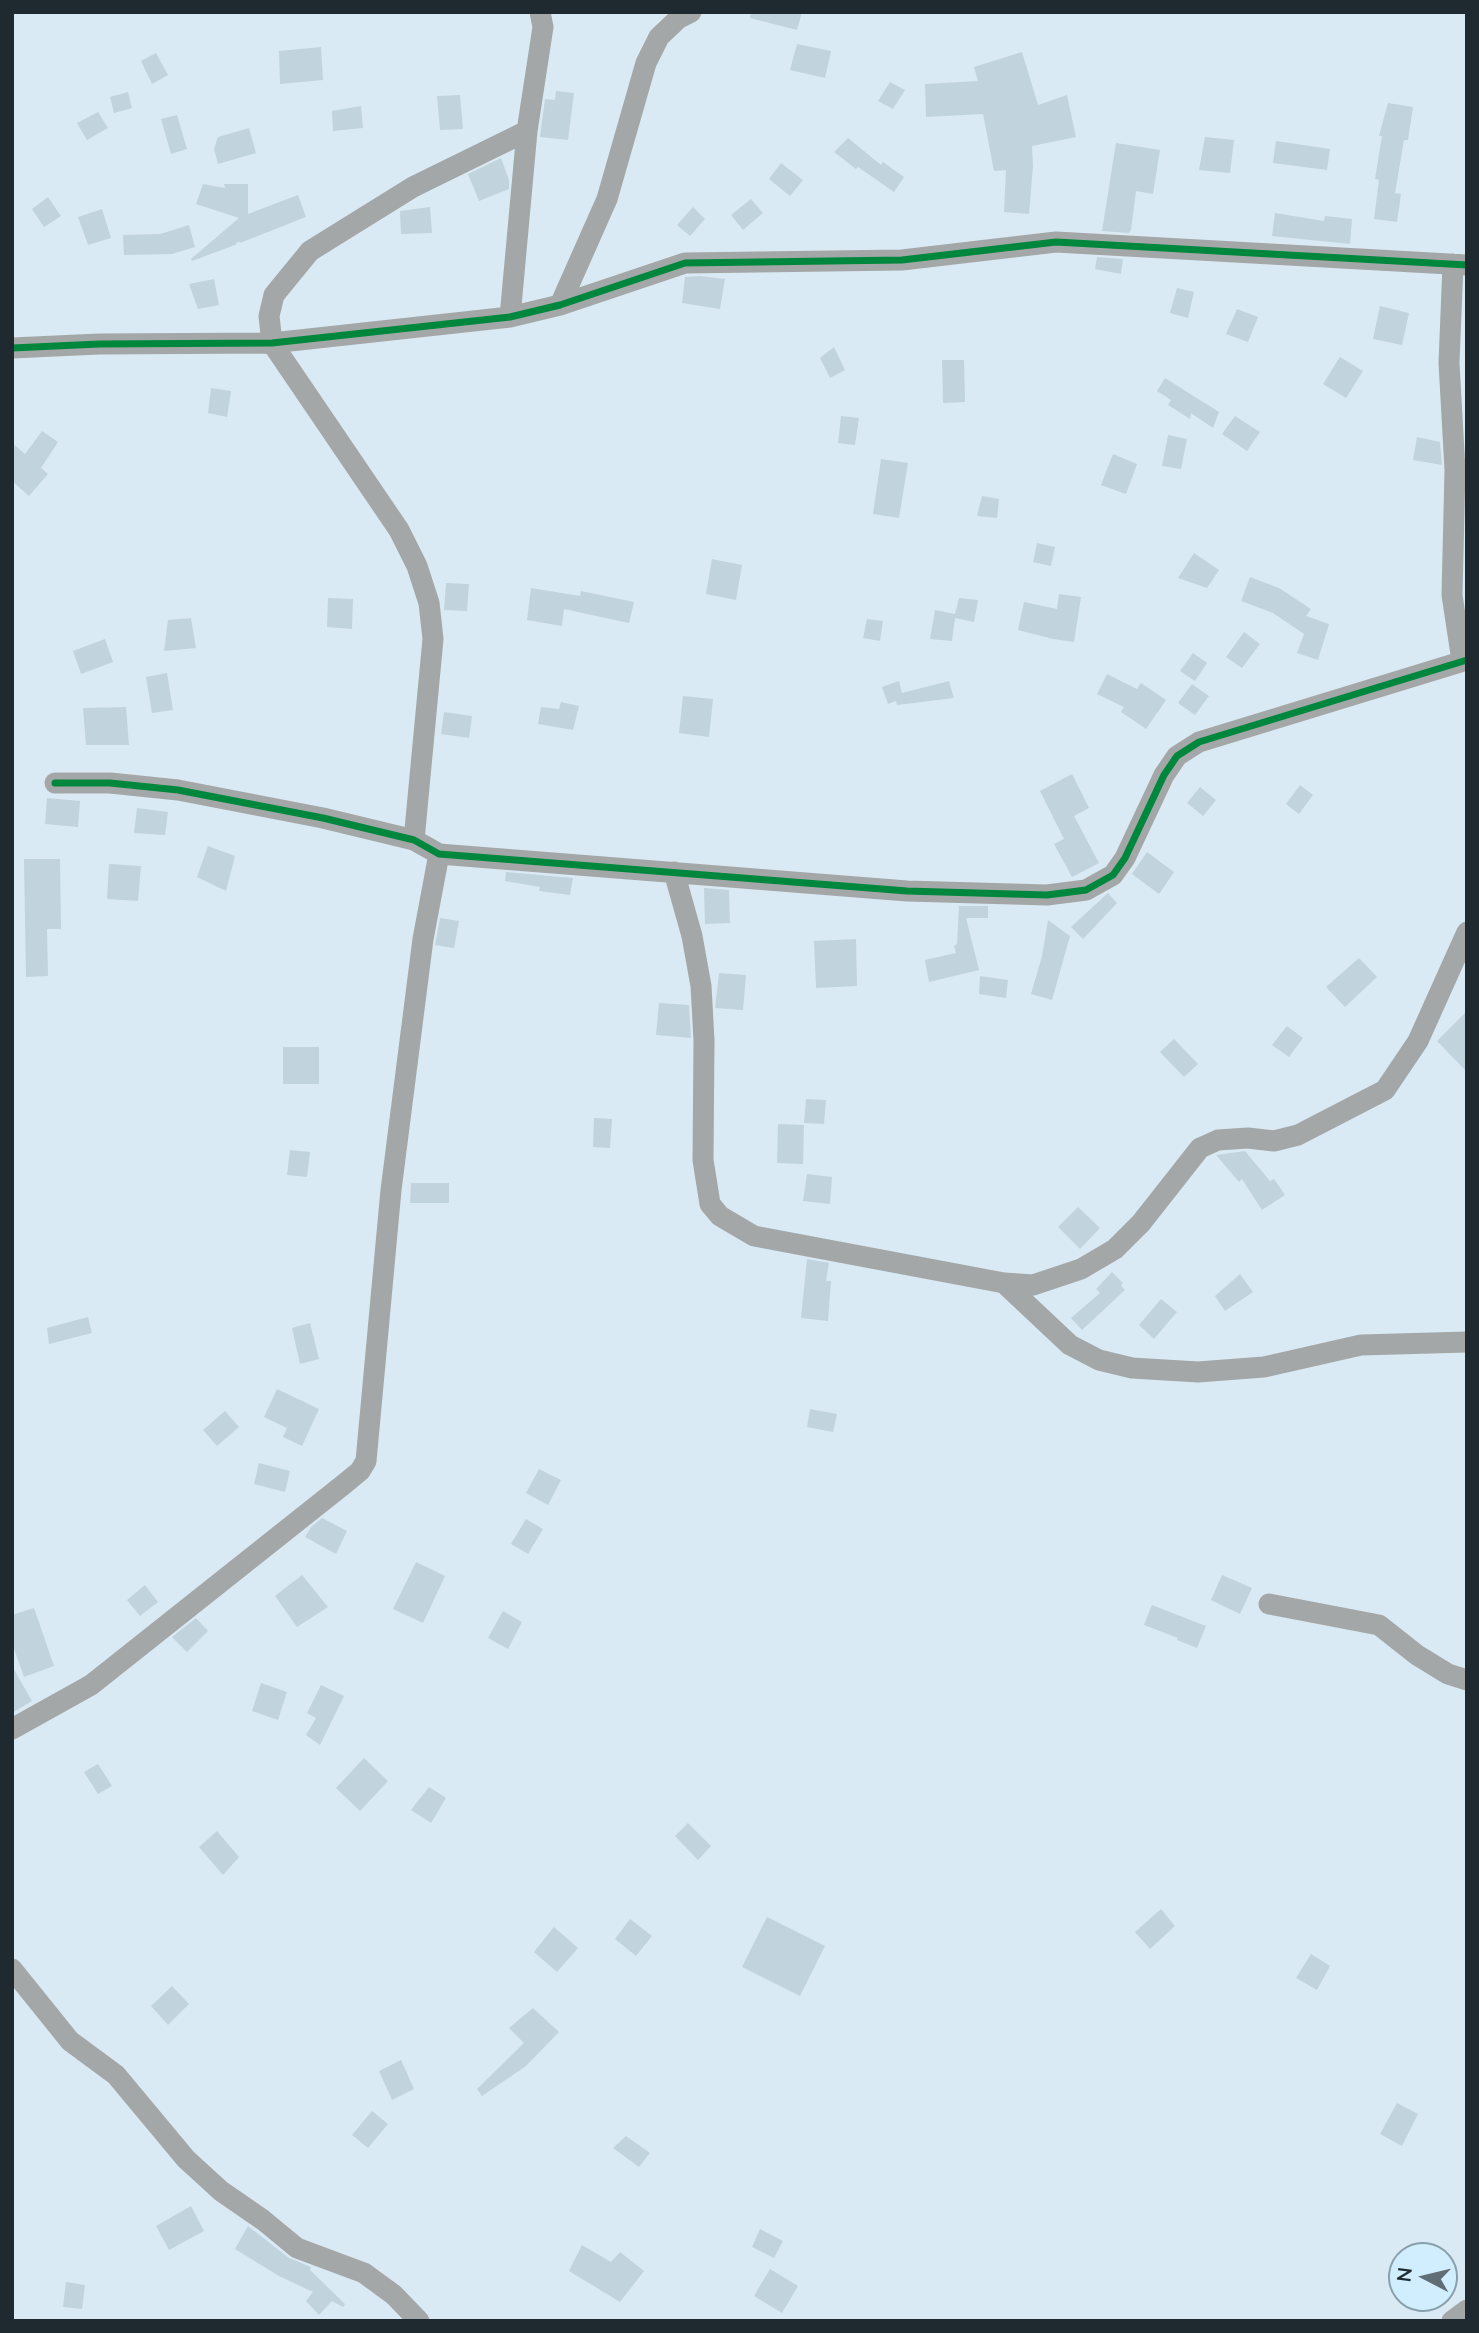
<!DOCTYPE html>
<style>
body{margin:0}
#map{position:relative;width:1479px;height:2333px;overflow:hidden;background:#daeaf4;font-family:Lato,sans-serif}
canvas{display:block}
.frame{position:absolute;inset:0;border:14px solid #1e2a30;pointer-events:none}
.north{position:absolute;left:1388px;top:2242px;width:70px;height:70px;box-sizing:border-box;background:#d0eefe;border:2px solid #89a0ac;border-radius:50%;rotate:277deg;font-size:19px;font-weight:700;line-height:28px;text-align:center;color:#1e2a30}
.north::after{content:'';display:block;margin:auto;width:24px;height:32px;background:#606d75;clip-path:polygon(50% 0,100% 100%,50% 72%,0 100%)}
</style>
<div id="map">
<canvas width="1479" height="2333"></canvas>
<div class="frame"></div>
<div class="north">N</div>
</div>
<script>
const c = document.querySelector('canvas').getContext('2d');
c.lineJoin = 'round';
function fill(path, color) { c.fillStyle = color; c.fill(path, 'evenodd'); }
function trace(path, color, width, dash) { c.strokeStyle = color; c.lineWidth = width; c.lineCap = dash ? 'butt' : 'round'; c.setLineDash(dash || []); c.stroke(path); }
const building = new Path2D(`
 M751,12h51l-5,18 -47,-12z
 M797,44l34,7 -6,27 -35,-8z
 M321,47l2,33 -43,4 -1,-33z
 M1022,52l16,53 29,-10 9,42 -44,9 1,20 -4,48 -25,-2 2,-42 -12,1 -11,-57 -57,3 -1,-33 53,-3 -4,-14z
 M156,53l12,22 -16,9 -11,-23z
 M890,82l15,8 -12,19 -15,-8z
 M556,91l18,2 -6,47 -28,-3 5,-38 10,1z
 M128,92l4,16 -18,5 -4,-16z
 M460,95l3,34 -23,1 -3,-34z
 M1388,103l25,4 -5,33h-4l-9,53 6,1 -4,28 -23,-3 5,-39 -4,-1 7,-43h-3z
 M361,106l2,22 -30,3 -1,-20z
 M98,112l10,16 -21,12 -10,-17z
 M177,115l10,34 -16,5 -10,-35z
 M249,128l7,25 -38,11 -4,-15 4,-12z
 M1205,137l29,3 -4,33 -31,-3z
 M848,138l33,27 2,-3 21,15 -10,15 -36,-25 -2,2 -22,-17z
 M1276,141l54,8 -3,21 -54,-7z
 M1116,143l44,7 -7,44 -17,-3 -5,39 -2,3 -27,-2z
 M501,158l8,22v9l-30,12 -11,-27z
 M781,163l22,17 -13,16 -21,-17z
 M203,184l22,4 -1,-4h24v30l50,-19 8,22 -66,26 -1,-2 -4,4 -43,16 -1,-2 48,-41 -43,-14z
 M48,197l13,19 -17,11 -12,-18z
 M751,199l12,14 -20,17 -12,-15z
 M430,207l2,26 -31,1 -1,-23z
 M693,207l12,12 -15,17 -13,-11z
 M102,209l9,29 -23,7 -10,-28z
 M1275,213l49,8 1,-5 27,3 -2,25 -78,-8z
 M189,225l6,22 -23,7 -48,1 -1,-20 37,-1z
 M1097,257l26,2 -2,15 -26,-5z
 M700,276l25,3 -5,30 -38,-6 3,-26z
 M214,279l5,26 -21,4 -9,-25z
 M1177,288l17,4 -6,26 -18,-5z
 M1380,306l29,7 -7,32 -29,-6z
 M1237,309l21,8 -10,25 -22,-8z
 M834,347l11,23 -15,8 -10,-20z
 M1340,357l23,14 -17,27 -23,-14z
 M942,360h22l1,42 -22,1z
 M1165,378l54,34 -6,16 -22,-15 -1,6 -22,-14 3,-5 -14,-9z
 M211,388l20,3 -4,26 -19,-4z
 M841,416l18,2 -4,27 -17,-2z
 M1235,416l25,16 -13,19 -25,-17z
 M42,431l16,11 -17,26 7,6 -19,22 -17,-15v-38l13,11z
 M1168,435l19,4 -6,30 -19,-3z
 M1417,437l23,5 2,23 -29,-5z
 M1113,454l24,10 -11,30 -25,-9z
 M881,459l27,4 -9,55 -26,-4z
 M982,496l17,3 -2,19 -20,-2z
 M1037,543l18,4 -4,19 -18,-4z
 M1194,553l25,17 -12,18 -29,-10z
 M712,559l30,6 -6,35 -30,-6z
 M1250,577l29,11 32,21 -5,7 23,8 -11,36 -21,-7 7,-19 -31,-21 -32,-12z
 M446,583l23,1 -2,27 -23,-1z
 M531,588l49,8 1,-5 53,11 -5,21 -65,-14 -2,17 -35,-6z
 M1059,594l22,3 -7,45 -21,-3 -35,-9 6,-28 33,7z
 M328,598l25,1 -1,30 -25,-2z
 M959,598l19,2 -4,22 -19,-4 -3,23 -22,-2 5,-29 20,4z
 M191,618l5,30 -32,3 4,-31z
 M867,619l16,2 -3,20 -17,-3z
 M1244,632l16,12 -18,24 -16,-11z
 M105,639l8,23 -32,12 -8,-23z
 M1193,653l14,10 -12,18 -15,-10z
 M167,673l6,37 -21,3 -6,-36z
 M1107,674l30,15 4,-6 25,17 -20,29 -25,-17 3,-5 -27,-13z
 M899,681l3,12 47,-12 5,17 -57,7 -1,-4 -8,3 -6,-17z
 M1192,684l17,12 -14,19 -17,-12z
 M683,696l30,3 -4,38 -30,-4z
 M561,702l18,4 -6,24 -35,-6 3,-17 18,2z
 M126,707l3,38h-43l-3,-37z
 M444,712l28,4 -3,22 -28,-4z
 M1072,774l17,34 -15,8 25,47 -27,14 -18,-33 10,-5 -24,-48z
 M1300,785l13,10 -14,19 -13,-10z
 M1200,787l16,13 -13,16 -16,-13z
 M47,798l33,3 -2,26 -33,-3z
 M137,808l31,4 -3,23 -31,-2z
 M208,846l27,10 -9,35 -29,-14z
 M1147,852l27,20 -15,22 -27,-20z
 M24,859h36l1,70h-14l1,47 -22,1z
 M109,864l32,2 -3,35 -31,-2z
 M506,872l67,6 -3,17 -31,-4 1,-4 -35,-6z
 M704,888l25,2 1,33 -25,1z
 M1108,893l9,10 -34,36 -12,-12z
 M959,906h29v12h-22l13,52 -50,12 -4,-22 31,-7 -2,-7 3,-2z
 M440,918l19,3 -5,27 -19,-3z
 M1048,920l22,16 -18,64 -21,-6 11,-38z
 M856,939l1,47 -41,2 -2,-47z
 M1359,958l18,19 -32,30 -19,-20z
 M719,973l27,2 -3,35 -28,-2z
 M980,976l28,4 -2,18 -27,-4z
 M659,1003l30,2 2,33 -35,-3z
 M1467,1011v61l-30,-31z
 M1287,1026l16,12 -14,19 -17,-12z
 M1174,1039l24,25 -14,13 -24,-25z
 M283,1047h36v37h-36z
 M806,1099l20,1 -2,24 -20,-1z
 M594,1118l18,1 -2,29 -17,-1z
 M778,1124l26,1 -1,39 -26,-1z
 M290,1150l20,2 -3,25 -20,-2z
 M1245,1151l25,30 4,-2 11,16 -23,15 -20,-31 -3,3 -23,-27z
 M807,1174l25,3 -2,27 -27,-3z
 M411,1183h38v20h-39z
 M1078,1207l22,21 -20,21 -22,-22z
 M807,1259l22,4 -3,18h5l-3,40 -27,-3z
 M1112,1272l11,11 -2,3 4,4 -43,40 -11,-12 29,-25 -4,-4z
 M1240,1274l13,18 -28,19 -10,-15z
 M1161,1299l16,13 -23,27 -15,-14z
 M88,1317l4,16 -43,11 -2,-16z
 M310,1323l9,36 -19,5 -8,-36z
 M277,1389l42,20 -17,37 -19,-9 4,-9 -23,-11z
 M810,1409l27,5 -4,18 -26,-5z
 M225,1411l14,16 -22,19 -14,-16z
 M259,1463l31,8 -5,21 -31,-8z
 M539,1469l22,11 -13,25 -22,-12z
 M322,1518l25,13 -11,23 -31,-17 6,-10z
 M526,1519l17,10 -15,25 -17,-10z
 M416,1562l29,14 -22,47 -30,-14z
 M302,1575l26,32 -31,20 -22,-31z
 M1222,1575l30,13 -12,26 -29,-14z
 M145,1585l13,17 -18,14 -13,-16z
 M1152,1605l54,21 -9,22 -20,-8 1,-2 -34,-13z
 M34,1608l20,58 -30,11 -12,-34v-28z
 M503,1611l19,11 -14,27 -20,-11z
 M196,1618l12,13 -21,21 -15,-15z
 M12,1666l20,35 -20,12z
 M261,1683l26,9 -9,28 -26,-9z
 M321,1685l23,11 -24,49 -14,-10 10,-17 -9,-5z
 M364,1758l24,23 -28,30 -24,-23z
 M98,1764l14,22 -14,8 -14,-22z
 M429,1787l17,11 -15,25 -20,-13z
 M688,1823l23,23 -13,14 -23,-24z
 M217,1831l22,26 -16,18 -24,-28z
 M1161,1909l14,17 -25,23 -15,-17z
 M767,1917l58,29 -25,50 -58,-29z
 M630,1919l22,17 -16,20 -21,-17z
 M554,1927l24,21 -21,24 -23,-20z
 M1311,1954l19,12 -13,24 -21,-12z
 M172,1986l17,18 -21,21 -17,-19z
 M533,2008l26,24 -33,34 -44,30 -5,-7 47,-46 -15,-15z
 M401,2060l13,29 -22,11 -13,-29z
 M1397,2103l21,11 -16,32 -22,-12z
 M372,2111l16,13 -20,24 -16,-13z
 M626,2136l24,17 -11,14 -26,-19z
 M191,2206l13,25 -35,19 -13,-24z
 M248,2226l41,32 22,9 -1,3 35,34 -2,3 -11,-6 -13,14 -13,-14 7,-9 -34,-16 -44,-27z
 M760,2229l23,12 -9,17 -22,-11z
 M582,2245l29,17 9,-10 24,19 -24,31 -51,-31z
 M770,2269l28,17 -16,27 -28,-17z
 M66,2282l19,3 -3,24 -19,-2z`);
const minor = new Path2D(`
 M1453,264l-4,99 6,107 -3,125 10,66
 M560,305l47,-106 39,-136 13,-26 20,-19 12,-6
 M510,317l17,-186 16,-104 -3,-15
 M12,348l87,-4 173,-1 238,-26 50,-12 125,-42 217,-3 154,-18 411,23
 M55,783h55l68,7 145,28 91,22 25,14 468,37 140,4 39,-5 27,-15 12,-17 39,-83 13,-19 22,-14 268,-82
 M414,840l19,-201 -4,-36 -12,-37 -18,-36 -127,-187 -3,-27 5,-21 36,-44 103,-64 114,-56
 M674,872l18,64 9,50 3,54 -1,120 7,44 10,12 34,20 250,47 29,2 48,-16 34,-20 26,-26 59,-75 18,-8 30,-2 26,3 24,-6 87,-45 33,-49 49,-109
 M1004,1283l66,62 29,15 33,8 66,4 66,-5 97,-22 106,-3
 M1269,1604l110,21 38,30 31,19 19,6
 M12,1729l79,-44 252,-200 17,-14 6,-10 25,-271 32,-251 16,-85
 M12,1969l58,72 46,34 70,84 35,32 42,29 34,28 67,25 30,22 25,26
 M1452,2321l15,-11`);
const cycleway = new Path2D(`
 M12,348l87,-4 173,-1 238,-26 50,-12 125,-42 217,-3 154,-18 411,23
 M55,783h55l68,7 145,28 91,22 25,14 468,37 140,4 39,-5 27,-15 12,-17 39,-83 13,-19 22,-14 268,-82`);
fill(building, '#c1d3dd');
trace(minor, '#a4a7a7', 21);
trace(cycleway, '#00873e', 7);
</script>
